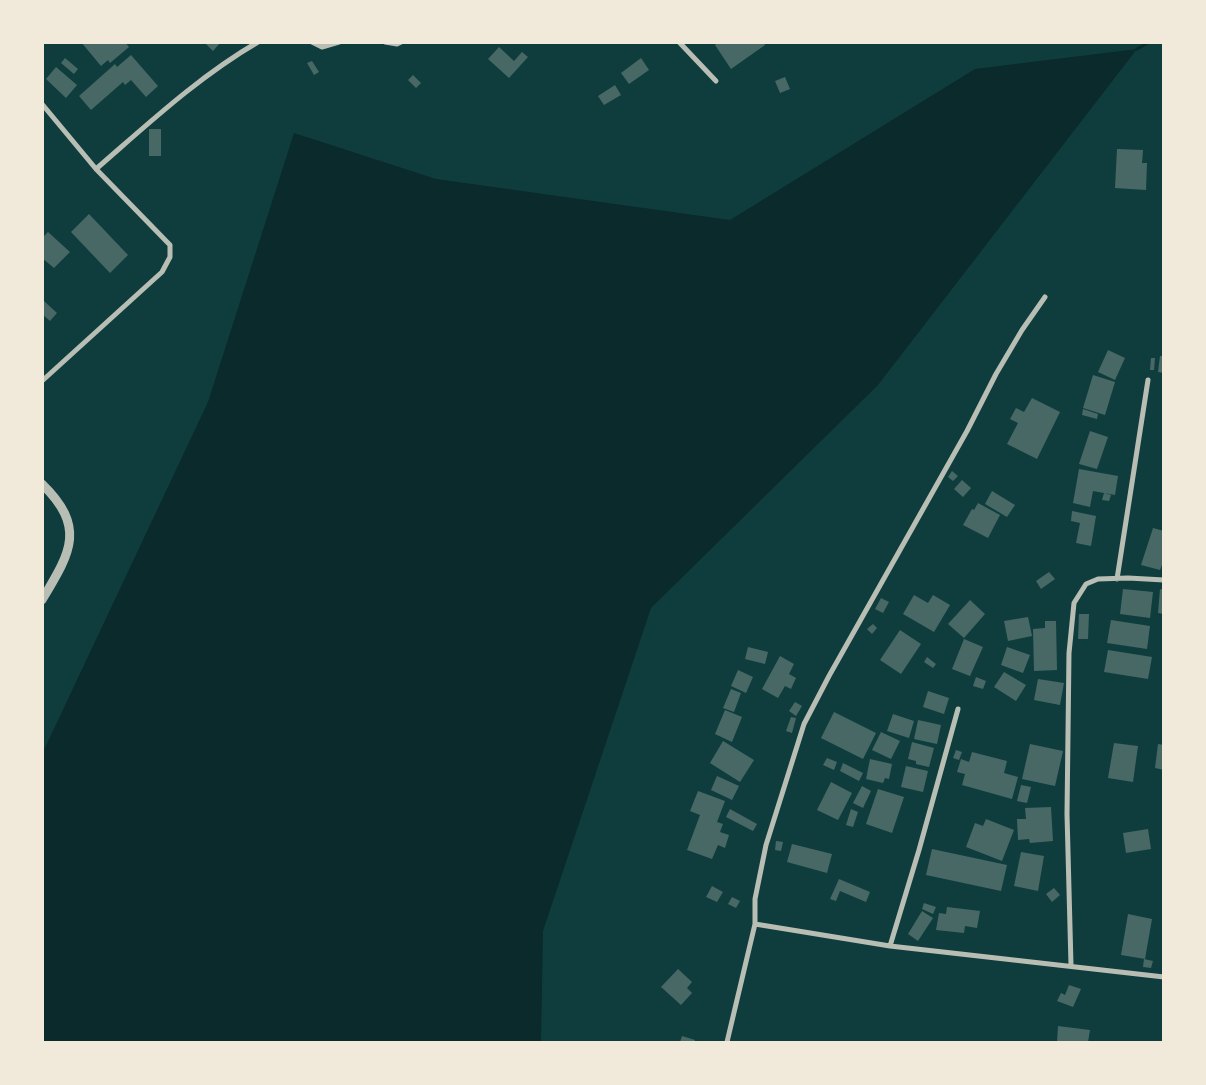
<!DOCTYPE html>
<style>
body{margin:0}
#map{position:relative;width:1206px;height:1085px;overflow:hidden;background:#0f3d3e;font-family:Helvetica,sans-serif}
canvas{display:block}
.frame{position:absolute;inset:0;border:44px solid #f1e9da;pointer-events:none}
</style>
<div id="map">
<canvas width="1206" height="1085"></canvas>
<div class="frame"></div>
</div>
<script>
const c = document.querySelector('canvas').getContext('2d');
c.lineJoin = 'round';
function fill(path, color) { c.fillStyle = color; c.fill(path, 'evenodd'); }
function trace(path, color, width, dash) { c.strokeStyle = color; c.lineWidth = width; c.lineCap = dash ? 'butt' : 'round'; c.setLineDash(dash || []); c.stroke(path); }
const water = new Path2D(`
 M1137,49l-259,336 -227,223 -108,323 -2,111h-498v-290l165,-350 86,-269 142,46 294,41 245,-151z`);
const stream = new Path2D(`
 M1137,49l12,-7`);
const building = new Path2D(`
 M81,42h44l4,5 -19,16 -2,-3 -7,6z
 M204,42h17l-8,9z
 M718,42h45l2,3 -34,24 -16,-24z
 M499,47l15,14 8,-9 6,5 -19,21 -21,-19z
 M131,55l27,31 -12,11 -15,-17 -6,5 -2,-3 -32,28 -12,-14 36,-32 2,3z
 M65,58l13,11 -4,5 -13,-11z
 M641,58l8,12 -20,14 -8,-11z
 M312,61l7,11 -5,3 -7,-12z
 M56,67l21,18 -11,13 -20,-19z
 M413,75l8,8 -5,5 -8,-8z
 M785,77l5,12 -10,4 -5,-12z
 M615,85l6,10 -17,10 -6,-9z
 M149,129h12v27h-12z
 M1117,149l26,1 -1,13h5l-1,27 -31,-2z
 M89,214l39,41 -18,18 -39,-41z
 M48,232l22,20 -16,16 -12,-10v-20z
 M44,301l13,12 -7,8 -8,-7v-11z
 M1108,350l17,8 -10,22 -17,-8z
 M1160,356h4v17l-6,-1z
 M1151,358h4l-1,12h-4z
 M1093,375l22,7 -10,33 -22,-7z
 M1032,398l28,14 -23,47 -30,-15 11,-21 -8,-4 6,-11 8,4z
 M1083,409l15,5 -1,5 -15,-4z
 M1090,431l18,6 -11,32 -18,-5z
 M1079,469l39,7 -3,19 -22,-4 -3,16 -17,-4z
 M952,471l6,5 -5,5 -5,-4z
 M962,480l9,8 -8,9 -9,-8z
 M992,491l23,14 -8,12 -22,-13z
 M1104,493l7,2 -2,6 -7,-1z
 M978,503l22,12 -12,23 -25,-13 9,-16 2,1z
 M1072,511l24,5 -5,30 -15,-3 4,-20 -9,-2z
 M1153,528l11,3v29l-4,10 -19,-5z
 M1049,572l6,7 -14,10 -5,-8z
 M1123,589l30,3 -3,26 -30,-4z
 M1160,589l4,1v24l-6,-1z
 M914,595l14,8 5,-8 17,10 -16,27 -31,-18z
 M881,598l8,4 -6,11 -8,-4z
 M970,600l15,14 -21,24 -16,-14z
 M1079,614h10l-1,25h-10z
 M1028,617l4,19 -24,5 -4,-20z
 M1111,620l39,6 -3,23 -40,-6z
 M1045,621h11l1,49 -23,1 -1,-42 12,-1z
 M873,624l4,4 -5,6 -5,-5z
 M900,630l21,14 -20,30 -21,-14z
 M964,639l19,8 -13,29 -18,-7z
 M748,647l20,5 -3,12 -20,-5z
 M1007,647l23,8 -7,18 -22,-8z
 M1108,650l44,7 -4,22 -44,-7z
 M780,656l14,8 -5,10 7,4 -5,11 -6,-3 -7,12 -16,-9z
 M927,657l9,7 -3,4 -9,-6z
 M738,670l15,7 -7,16 -15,-7z
 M1004,672l22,13 -10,16 -22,-14z
 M976,677l10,4 -3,8 -10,-3z
 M1038,679l26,4 -4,22 -26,-5z
 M731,689l10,4 -7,19 -11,-4z
 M928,691l21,7 -5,16 -21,-7z
 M795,702l7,4 -6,10 -7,-5z
 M725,710l17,7 -10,25 -17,-8z
 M834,712l42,21 -13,26 -42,-21z
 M893,714l21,7 -5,17 -22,-7z
 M791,717l5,1 -4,15 -6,-2z
 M918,720l23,5 -4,19 -23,-5z
 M881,732l19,9 -9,18 -19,-9z
 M723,741l31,19 -14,22 -30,-19z
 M912,742l22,6 -5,19 -13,-3v-3l-8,-2z
 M1114,743l24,3 -5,36 -25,-4z
 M1030,744l33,7 -8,35 -33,-7z
 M1158,744l6,1v25l-9,-2z
 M956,750l6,2 -3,8 -6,-2z
 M972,752l35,9 -3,12 14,4 -6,22 -50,-14 3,-11 -8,-2 4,-13 8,3z
 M827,758l10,4 -3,8 -11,-5z
 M870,759l22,5 -3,15 -4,-1 -2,5 -17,-4z
 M843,763l20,10 -4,8 -19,-10z
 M906,766l22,5 -5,21 -22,-5z
 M717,776l22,10 -7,14 -21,-10z
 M831,782l21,11 -14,27 -21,-10z
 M1021,785l10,2 -4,16 -10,-2z
 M862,786l9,5 -8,17 -10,-5z
 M878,789l26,8 -12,36 -26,-9z
 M698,791l27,10 -8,21 6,2 -3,8 9,3 -4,13 -7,-3 -6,14 -25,-9 13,-35 -10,-4z
 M1051,807l2,34 -23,2 -1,-4 -11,1 -1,-21h9l-1,-11z
 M730,809l27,15 -4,7 -27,-14z
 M851,809l7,3 -5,15 -7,-2z
 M986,819l28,11 -12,31 -36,-14 9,-24 8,3z
 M1148,829l3,20 -25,4 -3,-20z
 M776,841l7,1 -2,9 -6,-1z
 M792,844l40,10 -5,19 -40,-11z
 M932,849l75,16 -6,26 -75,-16z
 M1021,852l23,4 -6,35 -24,-5z
 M839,879l31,13 -4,10 -26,-11 -4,10 -6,-2z
 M712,886l11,6 -6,10 -11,-5z
 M1054,888l6,7 -8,7 -6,-8z
 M732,897l8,4 -4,7 -8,-4z
 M924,903l12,4 -3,7 -11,-5z
 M947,907l33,4 -3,17 -12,-2 -1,7 -28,-3 3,-17 7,1z
 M922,911l11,7 -15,23 -10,-7z
 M1128,914l24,5 -7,40 -24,-4z
 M1144,959l9,2 -2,7 -8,-1z
 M678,969l14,13 -5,6 5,5 -11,12 -20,-18z
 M1069,985l12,4 -8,18 -16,-6 4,-8 4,2z
 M1058,1026l32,4 -2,12h-31z
 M682,1036l13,4 -1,2h-14z`);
const minor = new Path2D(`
 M312,42l10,5 17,-5
 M385,42l12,2 4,-2
 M679,42l37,39
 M42,104l54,65 74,76v12l-8,15 -120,109
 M96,169c52,-45 102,-92 162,-127
 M1117,579l31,-199
 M755,924l135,22 274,31
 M890,946l29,-96 39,-141
 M1071,965l-4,-151 2,-161 5,-50 12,-19 12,-5 30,-1 36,2
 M727,1042l28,-118v-25l11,-54 38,-121 25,-48 138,-245 29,-57 26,-44 23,-33`);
const tertiary = new Path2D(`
 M42,484c45,44 28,69 0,116`);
fill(water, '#0a2a2b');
trace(stream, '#0a2a2b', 3);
fill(building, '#486865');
trace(minor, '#b8beb3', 5);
trace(tertiary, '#b8beb3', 9);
</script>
